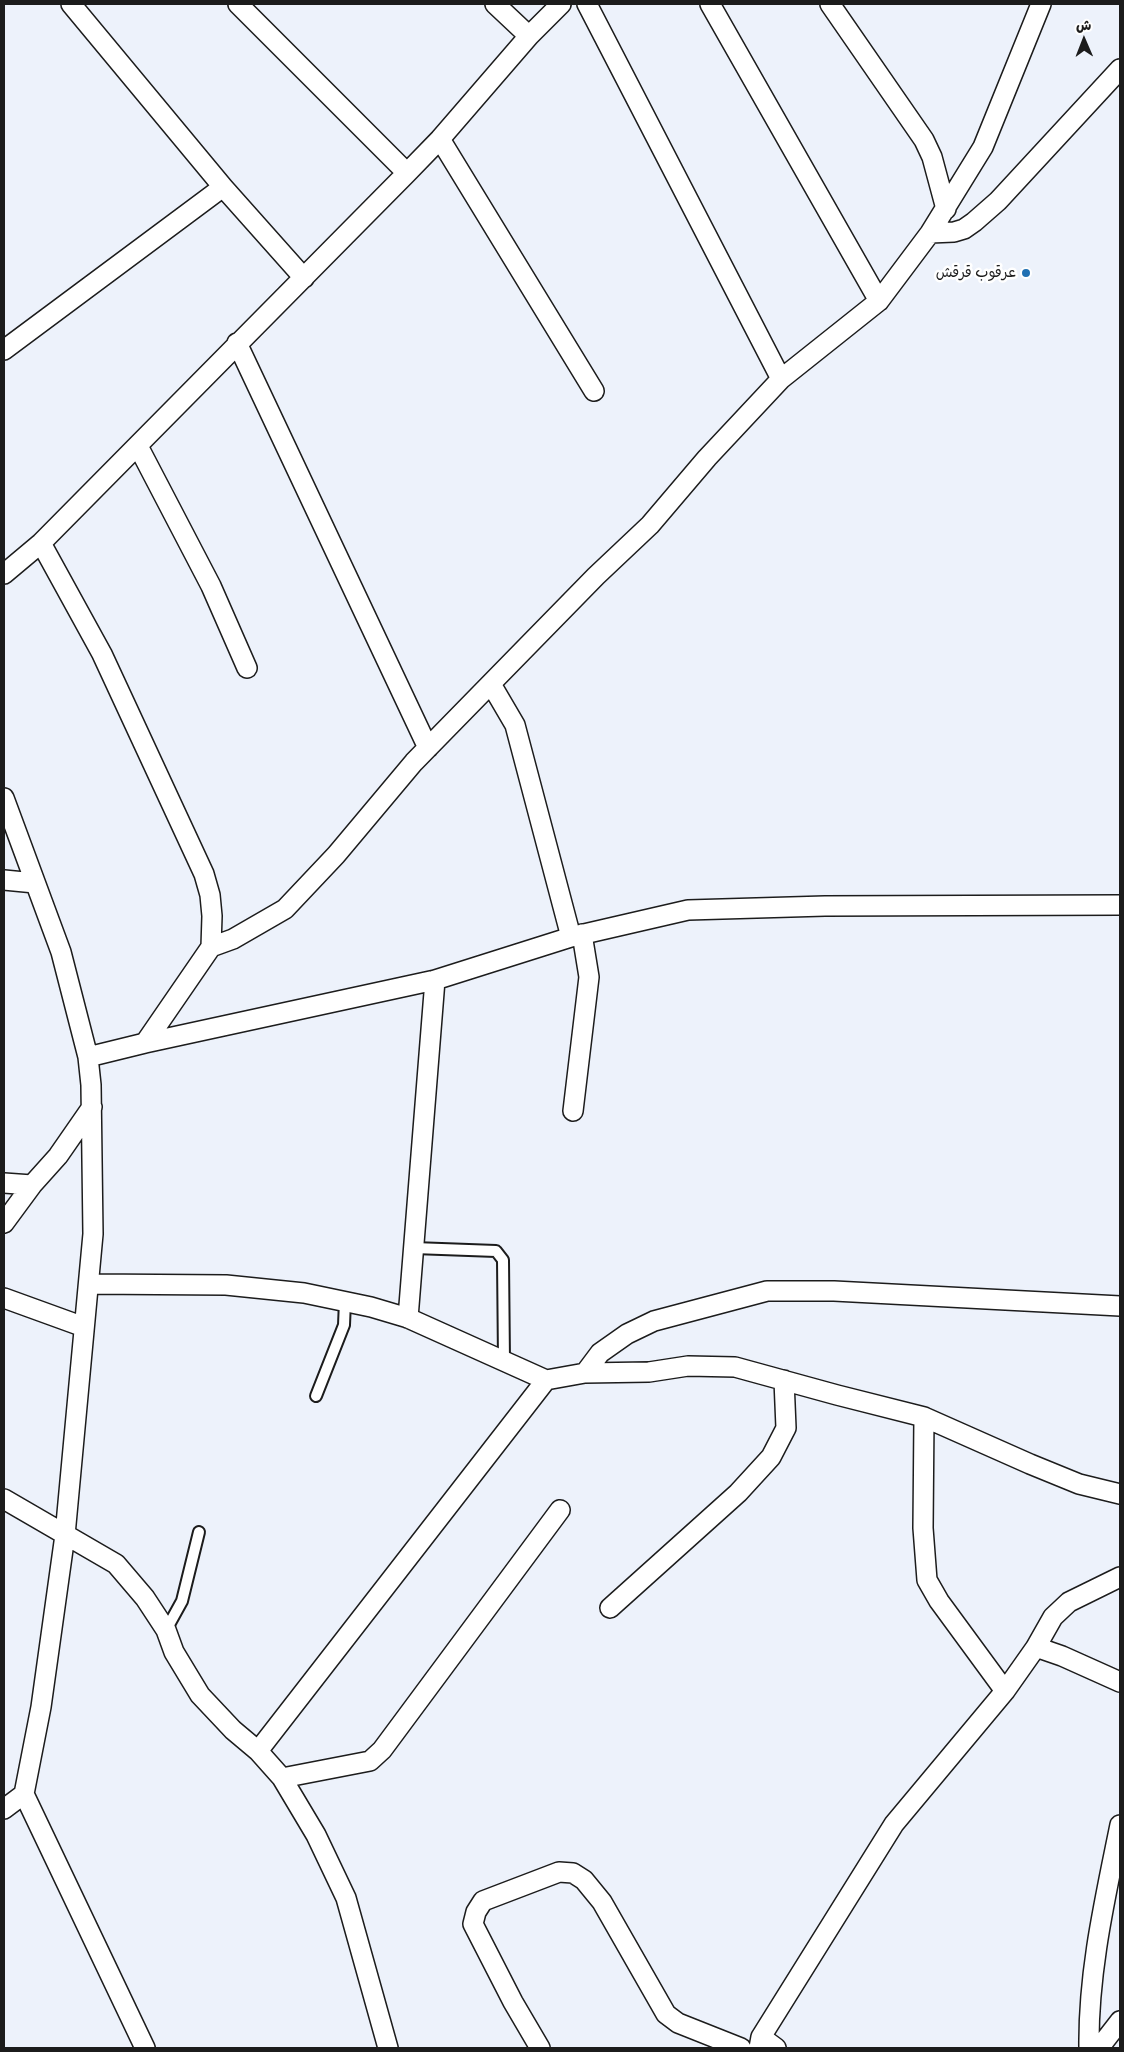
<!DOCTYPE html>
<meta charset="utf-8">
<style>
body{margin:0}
#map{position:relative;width:1124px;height:2052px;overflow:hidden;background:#edf2fb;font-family:"Patrick Hand","Playpen Sans Arabic",sans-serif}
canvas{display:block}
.frame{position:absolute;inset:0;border:5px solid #1c1c1c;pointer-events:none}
.north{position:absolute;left:1059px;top:15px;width:50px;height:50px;-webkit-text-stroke:4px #fff;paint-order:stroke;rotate:359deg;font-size:14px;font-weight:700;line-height:20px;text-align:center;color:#1c1c1c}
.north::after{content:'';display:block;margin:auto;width:18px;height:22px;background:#1c1c1c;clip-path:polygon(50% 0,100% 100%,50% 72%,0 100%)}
</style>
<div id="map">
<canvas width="1124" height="2052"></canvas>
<div class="frame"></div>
<div class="north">ش</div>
</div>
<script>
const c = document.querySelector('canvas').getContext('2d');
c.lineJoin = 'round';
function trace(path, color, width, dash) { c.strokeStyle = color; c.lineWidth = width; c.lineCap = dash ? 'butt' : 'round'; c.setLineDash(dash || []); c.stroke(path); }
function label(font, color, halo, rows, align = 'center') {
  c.font = font + ' "Patrick Hand","Playpen Sans Arabic",sans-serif'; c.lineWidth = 5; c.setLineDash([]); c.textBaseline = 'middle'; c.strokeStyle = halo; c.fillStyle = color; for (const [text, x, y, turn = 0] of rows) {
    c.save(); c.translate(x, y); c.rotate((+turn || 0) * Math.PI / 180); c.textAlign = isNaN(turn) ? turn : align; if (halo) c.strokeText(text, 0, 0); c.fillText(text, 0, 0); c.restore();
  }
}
const service = new Path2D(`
 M414,1248l82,3 7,9 1,101
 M316,1396l28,-71 1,-24
 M166,1630l16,-29 17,-69`);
const minor = new Path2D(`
 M238,4l169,169
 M495,4l34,32
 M587,4l194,375
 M710,4l169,297
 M830,4l94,136 8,17 14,52
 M440,139l154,252
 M223,187l81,91
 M930,233l24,-1 10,-3 10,-7 24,-21 122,-132
 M237,343l191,405
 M4,350l219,-163 -152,-183
 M138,446l73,140 36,82
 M41,543l61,111 102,220 6,21 2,21 -1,31 -66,96
 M4,574l37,-31 366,-370 33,-34 89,-103 32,-32
 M491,684l24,41 56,212
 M4,798l57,154 27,105 3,28 2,149 -28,301 -24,172 -17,87 -20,15
 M4,880l31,3
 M211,947l22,-8 52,-30 51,-54 78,-93 182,-186 54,-51 57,-67 74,-79 98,-78 51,-68 53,-86 58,-143
 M88,1057l57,-14 290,-63 136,-43 117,-27 137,-4 295,-1
 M573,1111l16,-134 -7,-43
 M4,1183l28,2 26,-29 34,-49
 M4,1223l28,-38
 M89,1284l137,1 78,8 67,14 37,11 138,62 -288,371
 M4,1298l80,29
 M408,1318l27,-338
 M585,1373l15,-20 27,-19 27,-13 113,-30h67l286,15
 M546,1380l39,-7 64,-1 39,-6 47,1 102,28 87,22 106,47 49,20 41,10
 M924,1417l-1,111 4,52 12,21 66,90
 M4,1499l112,65 29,34 21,32 8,22 26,43 33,35 25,21 24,27 34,57 30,63 42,150
 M610,1608l128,-115 33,-36 15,-29 -2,-48
 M1036,1647l26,9 58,26
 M282,1778l88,-17 12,-11 178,-240
 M24,1794l121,254
 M761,2037l133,-213 111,-133 31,-44 17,-30 16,-15 51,-25
 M540,2048l-27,-46 -40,-78 3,-12 7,-11 76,-29 14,1 11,7 18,22 64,112 12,9 63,25
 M759,2048l2,-11 15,11
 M1089,2048c-1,-76 16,-149 31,-223
 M1099,2048l21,-27`);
const markers = [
 [1026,273,5,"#1f6fb2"]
];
const poiNames = [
 ["عرقوب قرقش",1016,273]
];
trace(service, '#1c1c1c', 14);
trace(minor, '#1c1c1c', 22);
trace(service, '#fff', 10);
trace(minor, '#fff', 19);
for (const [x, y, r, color] of markers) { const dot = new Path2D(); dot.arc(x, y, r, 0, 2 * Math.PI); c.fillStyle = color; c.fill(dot); trace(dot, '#fff', 2); }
label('15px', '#1c1c1c', '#fff', poiNames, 'right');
</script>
